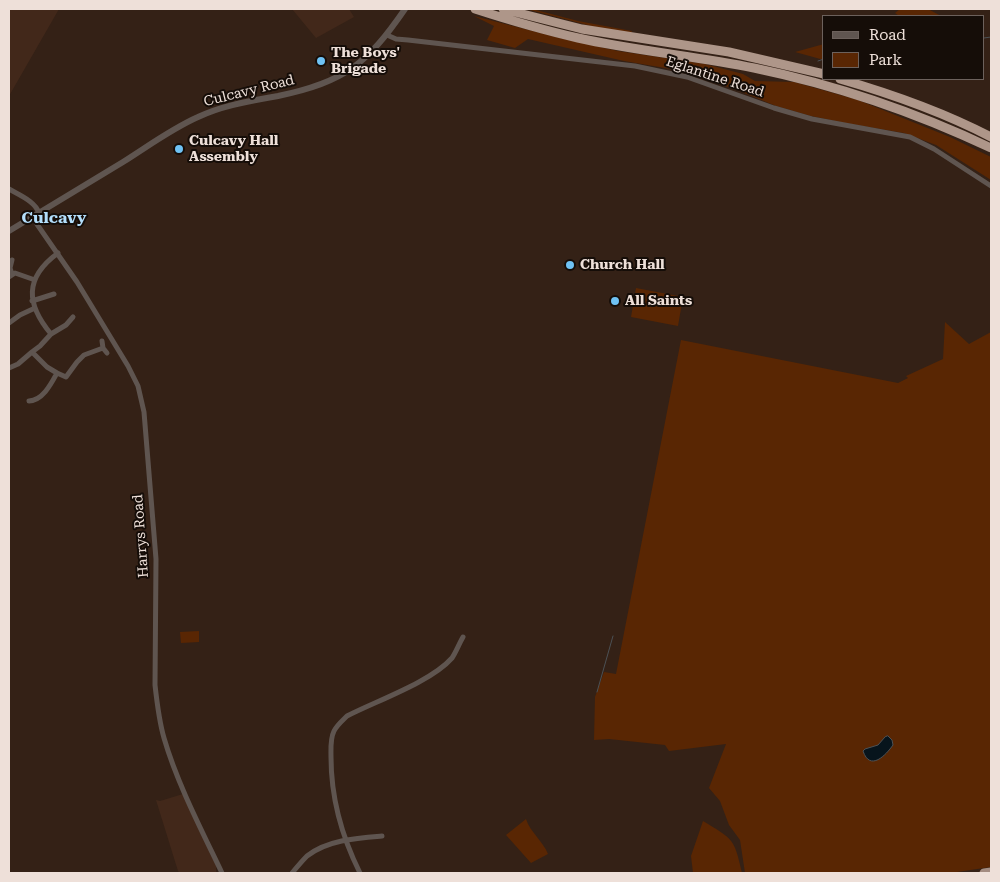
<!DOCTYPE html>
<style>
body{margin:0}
#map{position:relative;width:1000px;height:882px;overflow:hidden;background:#342116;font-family:"Roboto Serif",serif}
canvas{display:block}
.frame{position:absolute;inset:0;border:10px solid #eee0d9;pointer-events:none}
.legend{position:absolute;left:822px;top:15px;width:162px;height:65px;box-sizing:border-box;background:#150d08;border:1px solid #6c615c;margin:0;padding:6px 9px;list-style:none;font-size:15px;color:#eee0d9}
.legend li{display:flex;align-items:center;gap:10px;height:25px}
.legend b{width:25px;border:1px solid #6c615c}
</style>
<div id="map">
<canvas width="1000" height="882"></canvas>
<div class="frame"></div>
<ul class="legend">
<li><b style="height:6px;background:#5f5550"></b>Road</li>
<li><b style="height:14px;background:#592603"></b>Park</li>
</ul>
</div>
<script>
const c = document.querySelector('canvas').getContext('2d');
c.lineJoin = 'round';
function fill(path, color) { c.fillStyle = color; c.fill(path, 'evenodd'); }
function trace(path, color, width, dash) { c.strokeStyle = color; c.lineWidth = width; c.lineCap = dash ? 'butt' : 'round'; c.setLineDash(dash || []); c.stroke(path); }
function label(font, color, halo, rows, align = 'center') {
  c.font = font + ' "Roboto Serif",serif'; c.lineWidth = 4; c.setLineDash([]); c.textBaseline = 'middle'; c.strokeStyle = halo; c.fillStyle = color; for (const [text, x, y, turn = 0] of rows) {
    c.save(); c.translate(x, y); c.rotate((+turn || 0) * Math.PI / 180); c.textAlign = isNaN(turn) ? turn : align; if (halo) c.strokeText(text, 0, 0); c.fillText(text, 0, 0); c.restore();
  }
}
const built = new Path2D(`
 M9,9h50l-50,87z
 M292,9h57l5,8 -38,21z
 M183,794l33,71v8h-36l-2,-2 -22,-71 4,1z`);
const green = new Path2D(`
 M526,9h6l46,12 54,10 -1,2 -36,-6z
 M900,9h28l13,7h-42l-4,-3z
 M474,16l86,22 58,13 87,13 38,10 12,7 39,1 64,18 92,37 41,20v23l-55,-35 -32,-12 -59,-10 -34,-7 -35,-10 -39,-16 -60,-20 -53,-9 -96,-22 -13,9 -28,-8 7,-14z
 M824,44v16l-29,-8z
 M636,288l47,9 -5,29 -47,-9z
 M945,322l24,22 22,-12v535l-41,6h-205l-5,-33 -11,-15 -9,-24 -11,-13 17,-44 -57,7 -4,-6 -56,-6 -15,1 1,-43 9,-25 12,2 65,-334 217,43 10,-5 -2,-2 37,-17z
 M199,631v11l-18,1 -1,-11z
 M526,819c4,13 17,22 22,35l-17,9 -25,-28z
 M703,821c31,19 31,17 39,52h-49l-2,-17z`);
const water = new Path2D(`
 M888,736l4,4 1,5c-7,10 -23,27 -30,6l2,-2 13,-4 7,-8z`);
const stream = new Path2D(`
 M984,38l7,-1
 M818,61l6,-2
 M597,692l16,-56`);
const minor = new Path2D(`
 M387,35l9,4 12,1 227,26 52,11 87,31 38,11 98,18 24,12 57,37
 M9,189c10,6 26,12 30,24
 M32,217l45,65 51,84 10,20 6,26 12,147 -1,126c2,18 4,36 9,53 13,45 38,93 58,135
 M12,274l-2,-6 2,-8
 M9,277l6,-4 20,7
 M32,301l22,-7
 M9,323l11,-8 15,-7
 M51,334l15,-9 7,-8
 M102,341l1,7 4,5
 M9,368l9,-4 14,-12
 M57,373l9,4 11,-15 7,-7 19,-7
 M29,401c14,-1 22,-17 28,-28l-10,-6 -15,-15 8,-6 11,-12c-25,-30 -27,-56 7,-81
 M292,873c5,-6 10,-12 15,-17 20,-16 50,-18 75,-20
 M360,873c-18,-36 -29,-75 -29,-116 0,-8 -1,-18 3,-26 3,-6 8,-10 13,-15 29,-15 84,-34 105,-58 4,-6 7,-14 11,-21`);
const tertiary = new Path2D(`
 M9,231c38,-23 76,-46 114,-69 24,-15 48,-33 75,-45 25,-12 53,-16 80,-21 67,-14 89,-32 127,-87`);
const trunk = new Path2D(`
 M984,873l7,-1`);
const motorway = new Path2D(`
 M475,9c34,11 68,21 103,29 58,13 118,18 176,30 82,17 161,44 237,80
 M503,9l79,20 147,23 95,22
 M840,79c52,15 103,33 151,58`);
const markers = [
 [321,61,5,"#6fc2f4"],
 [179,149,5,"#6fc2f4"],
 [570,265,5,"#6fc2f4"],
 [615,301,5,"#6fc2f4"]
];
const poiNames = [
 ["The Boys'",331,53],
 ["Brigade",331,69],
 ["Culcavy Hall",189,141],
 ["Assembly",189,157],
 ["Church Hall",580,265],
 ["All Saints",625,301]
];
const streetNames = [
 ["Eglantine Road",715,77,18],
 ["Culcavy Road",249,91,-14],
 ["Harrys Road",141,536,-94]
];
const quarterNames = [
 ["Culcavy",54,218]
];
fill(built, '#42281a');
fill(green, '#592603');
fill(water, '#07141c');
trace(water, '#4c5155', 1);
trace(stream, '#4c5155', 1);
trace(minor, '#5f5550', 5);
trace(tertiary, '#5f5550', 6);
trace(trunk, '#a38c81', 9);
trace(motorway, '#ae9689', 9);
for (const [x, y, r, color] of markers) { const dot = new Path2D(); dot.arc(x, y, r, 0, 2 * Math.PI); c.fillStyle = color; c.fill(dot); trace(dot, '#150d08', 2); }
label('bold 14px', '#eee0d9', '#150d08', poiNames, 'left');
label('14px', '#eee0d9', '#150d08', streetNames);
label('bold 16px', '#b3defb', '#150d08', quarterNames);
</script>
